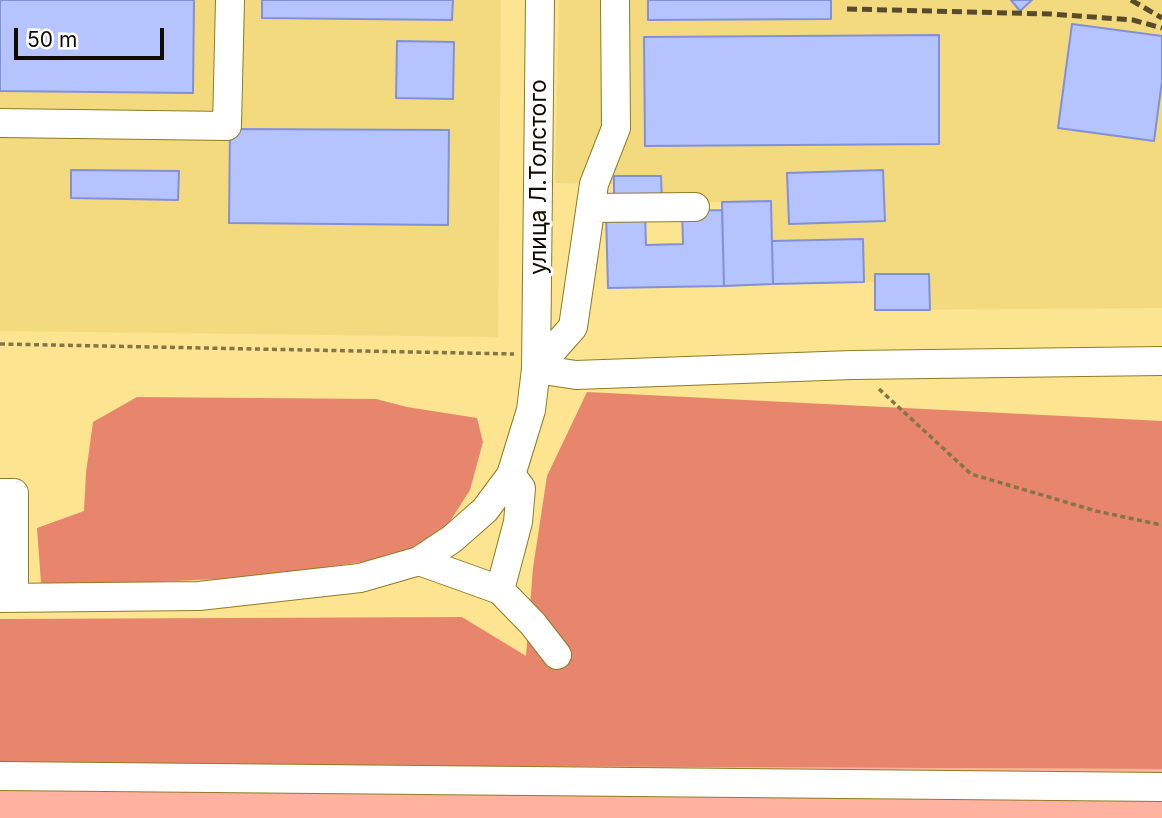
<!DOCTYPE html>
<meta charset="utf-8">
<style>
body{margin:0}
#map{position:relative;width:1162px;height:818px;overflow:hidden;background:#fce491;font-family:Inter,sans-serif}
canvas{display:block}
.scale{position:absolute;left:14px;top:28px;width:150px;height:32px;box-sizing:border-box;border:4px solid #110a00;border-top:0;padding-left:9px;font-size:21px;line-height:24px;white-space:nowrap;color:#110a00;-webkit-text-stroke:5px #fff;paint-order:stroke}
</style>
<div id="map">
<canvas width="1162" height="818"></canvas>
<div class="scale">50 m</div>
</div>
<script>
const c = document.querySelector('canvas').getContext('2d');
c.lineJoin = 'round';
function fill(path, color) { c.fillStyle = color; c.fill(path, 'evenodd'); }
function trace(path, color, width, dash) { c.strokeStyle = color; c.lineWidth = width; c.lineCap = dash ? 'butt' : 'round'; c.setLineDash(dash || []); c.stroke(path); }
function label(font, color, halo, rows, align = 'center') {
  c.font = font + ' Inter,sans-serif'; c.lineWidth = 6; c.setLineDash([]); c.textBaseline = 'middle'; c.strokeStyle = halo; c.fillStyle = color; for (const [text, x, y, turn = 0] of rows) {
    c.save(); c.translate(x, y); c.rotate((+turn || 0) * Math.PI / 180); c.textAlign = isNaN(turn) ? turn : align; if (halo) c.strokeText(text, 0, 0); c.fillText(text, 0, 0); c.restore();
  }
}
const built = new Path2D(`
 M0,0h501l-3,337 -498,-6z
 M559,0h603v308l-286,2 -1,-28 -151,4 -2,-84 -108,1v-19l-59,-1z`);
const green = new Path2D(`
 M0,764l1162,5v49h-1162z`);
const forest = new Path2D(`
 M587,392l575,29v348l-1162,-5v-145l462,-2 64,39 7,-88 14,-92z
 M137,397l239,2 31,8 70,11 6,24 -13,48 -23,36 -50,31 -139,20 -144,7 -73,-1 -4,-55 47,-17 2,-38 7,-51z`);
const building = new Path2D(`
 M0,0h194l-1,93 -193,-2z
 M262,0h191l-1,20 -190,-2z
 M648,0h183v19l-183,1z
 M1011,0h21l-12,11z
 M1072,24l90,12v45l-8,60 -96,-13z
 M939,35v109l-294,2 -1,-109z
 M397,41l57,1 -1,57 -57,-1z
 M230,129l219,1 -1,95 -219,-2z
 M71,170l108,1 -1,29 -107,-2z
 M883,170l2,51 -96,3 -2,-51z
 M614,176h47l1,26 -48,1z
 M771,201l2,83 -49,2 -2,-84z
 M722,210l2,76 -116,2 -2,-75 39,-1 1,33 37,-1 -1,-33z
 M863,239l1,43 -91,2 -1,-43z
 M875,274h54l1,36h-55z`);
const path = new Path2D(`
 M0,344l514,10
 M879,389l92,85 125,37 66,14`);
const minor = new Path2D(`
 M0,123l227,3 3,-126
 M591,208l104,-1
 M536,369l40,6 276,-10 310,-4
 M536,369l37,-42 21,-143 22,-56 -1,-128
 M0,493h14v105
 M419,561l81,29 18,-68 3,-34 -10,-13
 M500,590l33,34 24,31
 M0,598l199,-2 161,-18 59,-17 33,-22 33,-29 26,-35 20,-65 5,-41 4,-369
 M0,776l1162,11`);
const rail = new Path2D(`
 M1131,0l31,18
 M847,9l204,5 82,6 29,8`);
const streetNames = [
 ["улица Л.Толстого",539,177,-90]
];
fill(built, '#f4da7e');
fill(green, '#ffb29f');
fill(forest, '#e8856d');
fill(building, '#b5c3ff');
trace(building, '#8291d7', 2);
trace(minor, '#917b24', 30);
trace(path, '#847547', 3.5, [5, 3.5]);
trace(minor, '#fff', 28);
trace(rail, '#574b2b', 5, [10, 5]);
label('23px', '#110a00', '#fff', streetNames);
</script>
